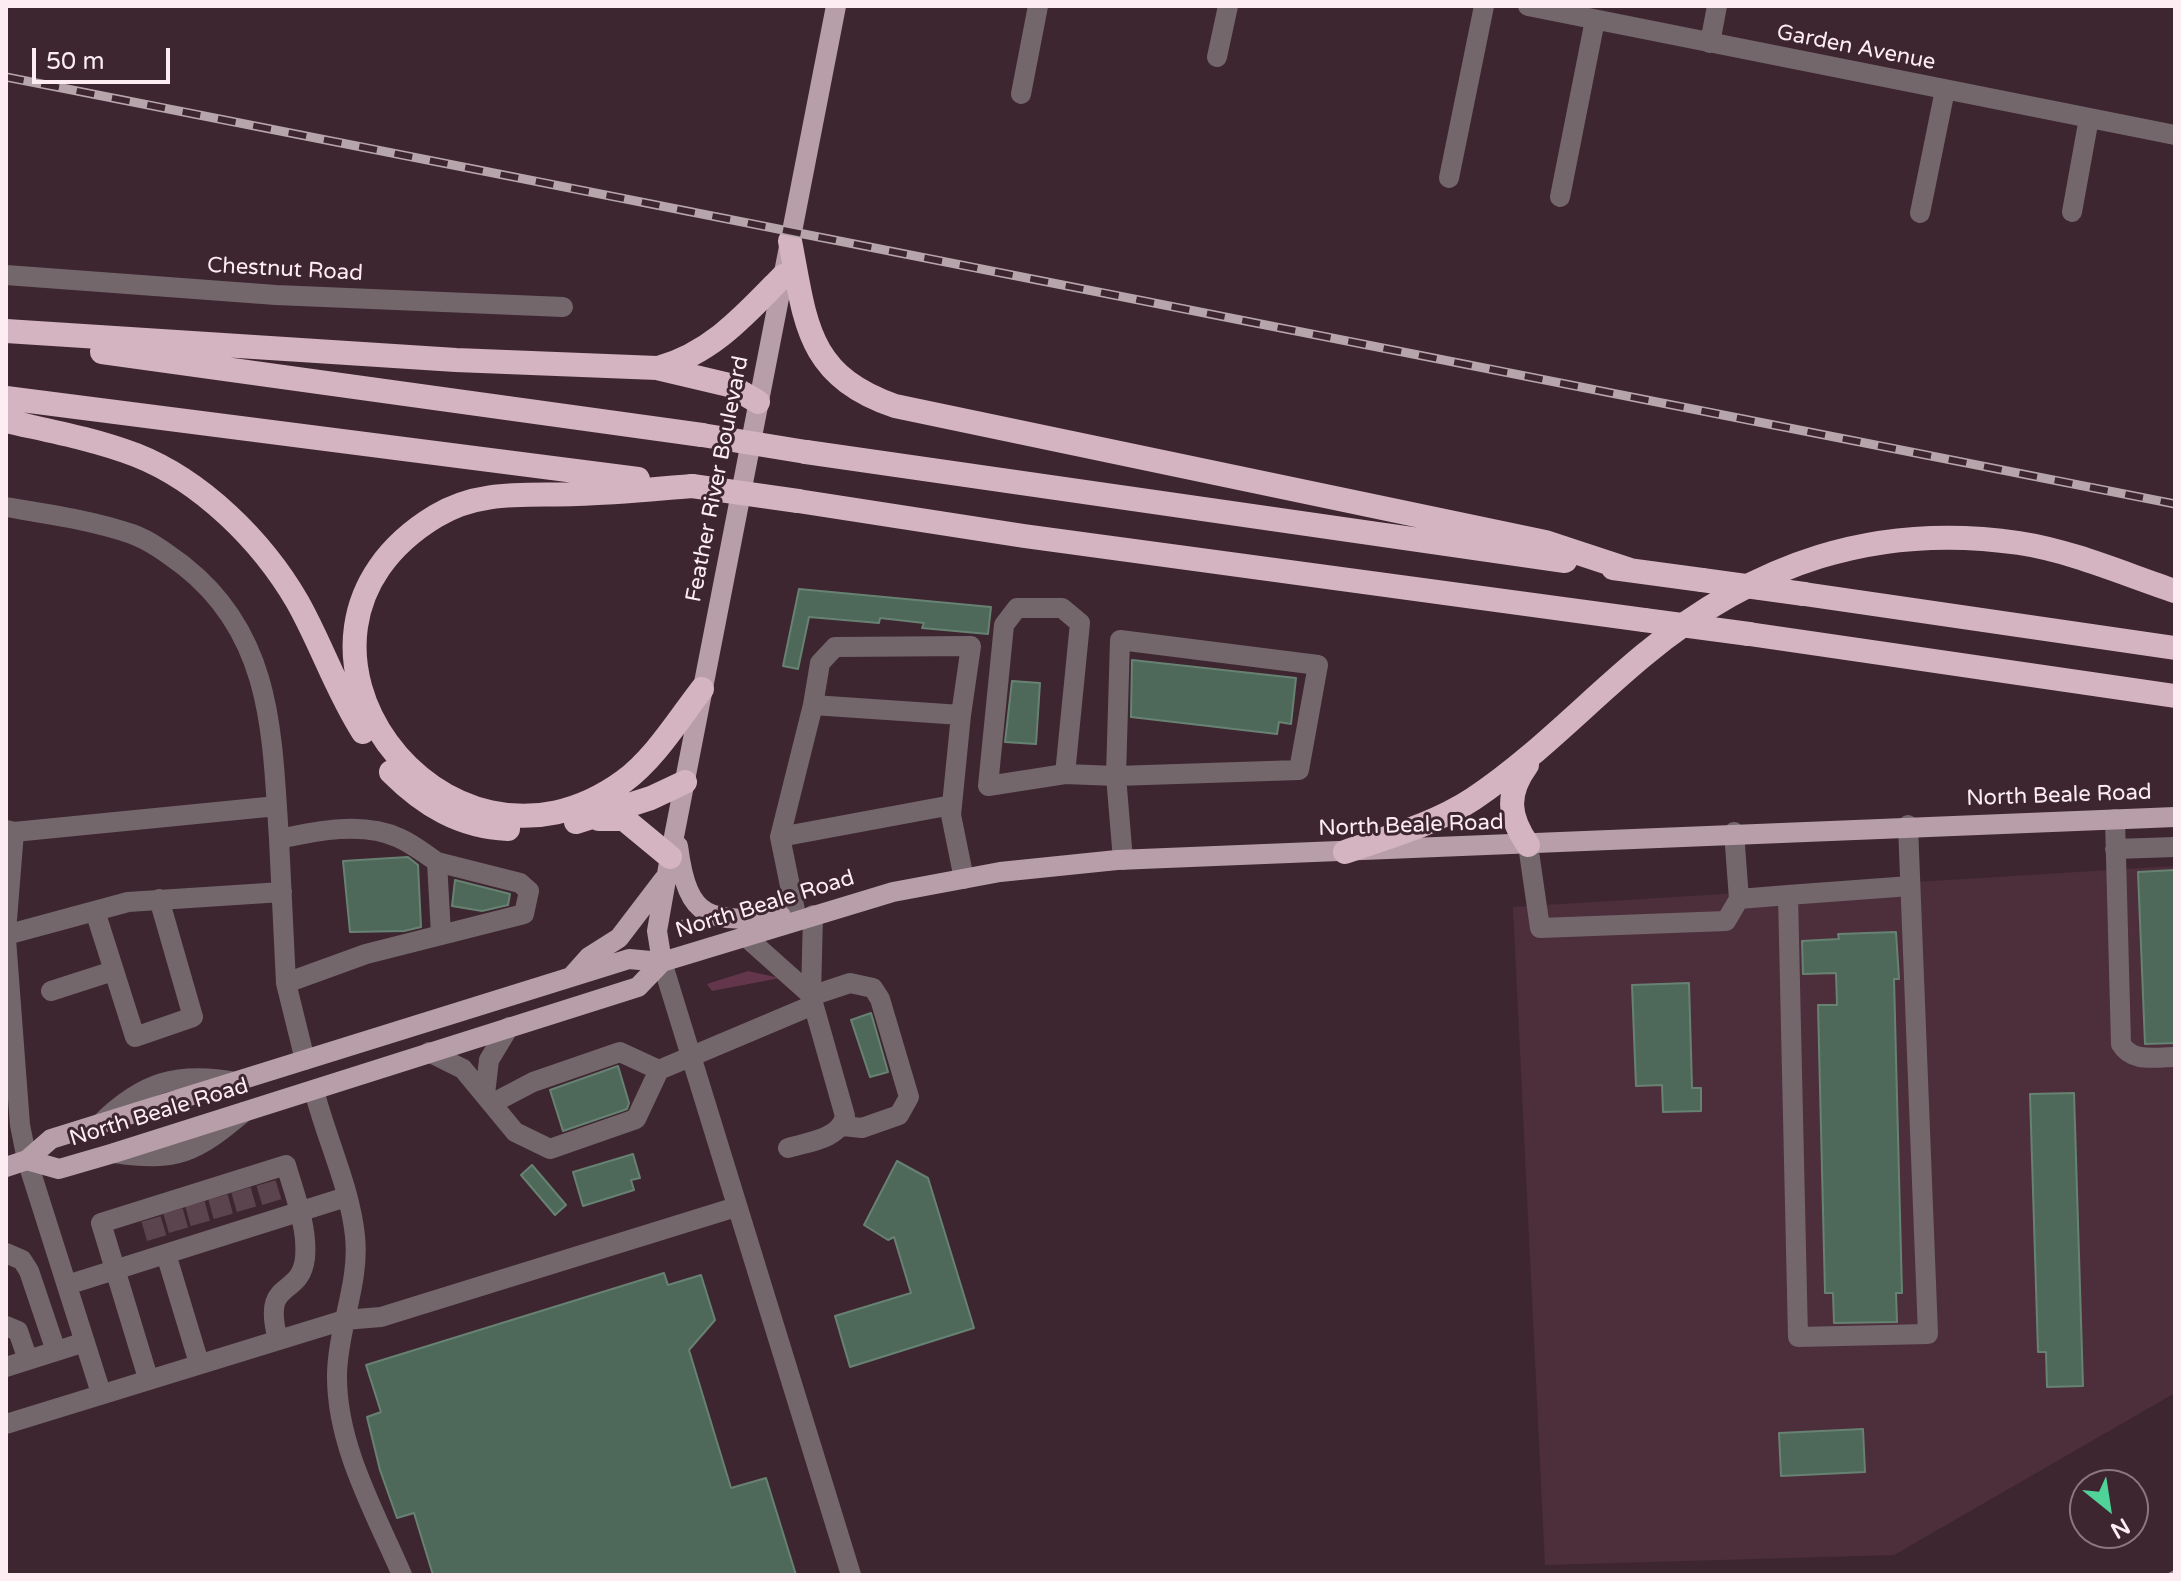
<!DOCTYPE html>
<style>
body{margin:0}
#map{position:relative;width:2181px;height:1581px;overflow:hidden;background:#3e2631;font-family:"Varela Round",sans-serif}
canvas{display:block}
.frame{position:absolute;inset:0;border:8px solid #fdedf3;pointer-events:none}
.north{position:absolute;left:2069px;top:1469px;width:80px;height:80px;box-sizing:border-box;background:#3e2631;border:2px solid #8a767f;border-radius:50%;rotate:150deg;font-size:22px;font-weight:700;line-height:32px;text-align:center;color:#fdedf3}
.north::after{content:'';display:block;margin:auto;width:28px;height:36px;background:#50d398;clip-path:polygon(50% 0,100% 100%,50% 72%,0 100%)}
.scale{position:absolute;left:32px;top:48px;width:138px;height:36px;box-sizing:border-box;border:4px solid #fdedf3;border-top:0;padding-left:10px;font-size:24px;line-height:28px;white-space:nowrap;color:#fdedf3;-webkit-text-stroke:6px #3e2631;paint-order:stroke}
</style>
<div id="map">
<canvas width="2181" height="1581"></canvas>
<div class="frame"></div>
<div class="north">N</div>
<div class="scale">50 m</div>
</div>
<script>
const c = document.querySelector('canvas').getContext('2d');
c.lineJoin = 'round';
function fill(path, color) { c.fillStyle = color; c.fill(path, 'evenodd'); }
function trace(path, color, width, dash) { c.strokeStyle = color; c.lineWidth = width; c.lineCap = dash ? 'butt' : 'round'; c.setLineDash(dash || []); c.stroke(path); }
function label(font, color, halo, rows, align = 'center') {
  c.font = font + ' "Varela Round",sans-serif'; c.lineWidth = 6; c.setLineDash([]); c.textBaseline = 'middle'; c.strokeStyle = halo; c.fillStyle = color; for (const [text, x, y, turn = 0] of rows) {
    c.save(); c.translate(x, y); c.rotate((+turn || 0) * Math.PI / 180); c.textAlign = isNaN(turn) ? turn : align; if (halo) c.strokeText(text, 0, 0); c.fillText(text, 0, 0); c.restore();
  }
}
const built = new Path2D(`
 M2175,866v527l-281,162 -349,10 -32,-658z`);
const green = new Path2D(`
 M748,971l32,7 -68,13 -5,-7z`);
const building = new Path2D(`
 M799,589l192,18 -3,27 -66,-6 2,-5 -44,-5 -1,5 -70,-6 -11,52 -15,-3z
 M1132,660l164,18 -5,46 -12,-2 -2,12 -146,-17z
 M1012,681l28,2 -4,61 -31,-2z
 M408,857l10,8 3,62 -17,4 -54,1 -7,-71z
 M2175,870v173l-30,1 -7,-172z
 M455,880l55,14 -2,11 -26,6 -30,-5z
 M1896,932l3,47h-5l8,314h-6l1,29 -63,1 -1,-30h-8l-7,-288h19l-1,-32 -33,1 -1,-33 37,-2 -1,-5z
 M1689,983l3,105h9v23l-38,1 -1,-27 -26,1 -4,-101z
 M871,1013l17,59 -18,5 -19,-57z
 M618,1066l11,37 -2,6 -64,22 -13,-41z
 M2074,1093l9,293 -36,1 -1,-35h-8l-8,-258z
 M633,1154l7,24 -9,2 3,10 -51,16 -10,-34z
 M897,1161l31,17 46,150 -124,39 -15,-51 76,-23 -17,-56 -6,3 -24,-15z
 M532,1165l34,40 -11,10 -34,-40z
 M664,1273l4,12 33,-10 14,45 -26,30 42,138 35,-10 30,97h-363l-19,-62 -17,5 -17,-48 -13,-53 14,-5 -15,-47z
 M1863,1429l2,43 -84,4 -2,-43z`);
const minorTunnel = new Path2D(`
 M266,1183l6,20
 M241,1190l6,21
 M218,1197l6,22
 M195,1204l6,22
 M173,1211l6,21
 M151,1219l6,20`);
const path = new Path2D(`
 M681,920l2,7
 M2168,1575l7,-4`);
const minor = new Path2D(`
 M1528,6l647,129
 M1710,43l7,-37
 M1217,57l11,-51
 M1021,94l17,-88
 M1449,178l35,-172
 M1560,197l35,-177
 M2072,212l17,-94
 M1920,213l25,-123
 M6,275l270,20 287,12
 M6,507c42,7 85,13 126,27 19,7 36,20 52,32 89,70 88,169 95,273
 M813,705l7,-42 15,-16 136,-1 -10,69
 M1065,774l-77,12 16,-161 13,-17h45l18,15 -15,151 51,2 4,-136 198,25 -19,105 -183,6 7,84
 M2115,819l6,225c11,19 35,13 54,13
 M6,830l8,2 -8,100
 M14,832l263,-26
 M1734,832l5,67 49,-4 10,442 130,-3 -20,-509
 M780,837l172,-32
 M1528,845l12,83 186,-7 13,-22
 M2115,849l60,-2
 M1788,895l122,-9
 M95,911l40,126 58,-20 -34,-118
 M796,915l-16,-78 33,-132 148,10 -10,100 13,64
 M6,935l122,-33 154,-10
 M745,936l65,58
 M6,939l14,186 7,35 74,233
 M662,962l189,613
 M286,983l80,-29 158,-40 5,-23 -9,-8 -83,-21 4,72
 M51,991l62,-20
 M811,996l39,-13 23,5 7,11 29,98 -10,18 -37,13 -19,-2
 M429,1052l34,17 52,63 35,17 86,-30 23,-49 154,-65
 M305,1060l-19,-77 -7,-144c37,-8 84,-18 120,-1 14,6 26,16 38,24
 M314,1090c12,48 36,97 41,146 5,47 -17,91 -18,138 -1,71 38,138 65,201
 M485,1094l4,-34 20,-33
 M493,1103l40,-21 87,-30 39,18
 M100,1124c42,-42 78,-53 136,-42
 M788,1148c20,-6 52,-9 57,-32l-34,-120 2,-81
 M114,1153c64,9 81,0 130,-41
 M6,1253l16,7 7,11 27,80
 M166,1254l33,109
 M67,1285l279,-88
 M6,1326l12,5 10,29
 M6,1367l79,-25
 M148,1378l-47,-155 185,-58c8,28 22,62 19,93 -5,42 -44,18 -27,82
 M6,1424l338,-104 37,-3 355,-110`);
const major = new Path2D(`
 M678,846c10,77 32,76 103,70
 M662,962l-5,-31 13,-74 166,-851
 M572,976l17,-19 30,-19 45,-59
 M27,1160l32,9 55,-16 524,-166 24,-25
 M6,1167l21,-7 24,-21 578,-180 33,3 231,-70 107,-20 117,-12 1058,-43`);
const highway = new Path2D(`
 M790,241c16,82 16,134 105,165l650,136 85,28
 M6,331l450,29 201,8 72,17 29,17
 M102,352l600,83
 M658,368c54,-15 87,-53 125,-92
 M6,398l632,81
 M6,421c44,10 88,18 130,34 66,26 126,86 161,146 24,42 39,89 66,131
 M806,452l759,109
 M692,486c-38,3 -77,7 -115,8 -49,2 -97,-5 -141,22 -199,120 7,397 188,265 31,-23 54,-61 78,-92
 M798,501l226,35 620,84
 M1613,568l89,12
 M1804,594l371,54
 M1749,634l426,62
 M1527,765c-21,29 -19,51 1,80
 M391,772c33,33 69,55 117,57
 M599,819h25l46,38
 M576,822l75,-24 34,-16
 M1345,852c43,-15 90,-28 128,-53 63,-42 113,-96 171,-144 111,-92 232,-133 375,-112 53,8 105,31 156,48`);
const rail = new Path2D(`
 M6,77l2169,427`);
const highwayBridge = new Path2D(`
 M702,435l104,17
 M692,486l106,15
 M1702,580l102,14
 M1644,620l105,14`);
const streetNames = [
 ["Garden Avenue",1856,48,11],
 ["Chestnut Road",285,270,3],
 ["Feather River Boulevard",718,479,-79],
 ["North Beale Road",2059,796,-2],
 ["North Beale Road",1411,826,-2],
 ["North Beale Road",765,905,-17],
 ["North Beale Road",159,1113,-17]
];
fill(built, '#4d2f3c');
fill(green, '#63364b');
fill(building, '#4e695a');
trace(building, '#678273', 2);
trace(minorTunnel, '#5b444e', 20, [20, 10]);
trace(path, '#97838b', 3, [8, 4]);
trace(minor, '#73676c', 20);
trace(major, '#b89ea8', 20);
trace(highway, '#d3b4c0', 24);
trace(rail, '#b7a5ac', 9);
trace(rail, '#3e2631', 6, [18]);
trace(highwayBridge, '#d3b4c0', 24);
label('22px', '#fdedf3', '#3e2631', streetNames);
</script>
